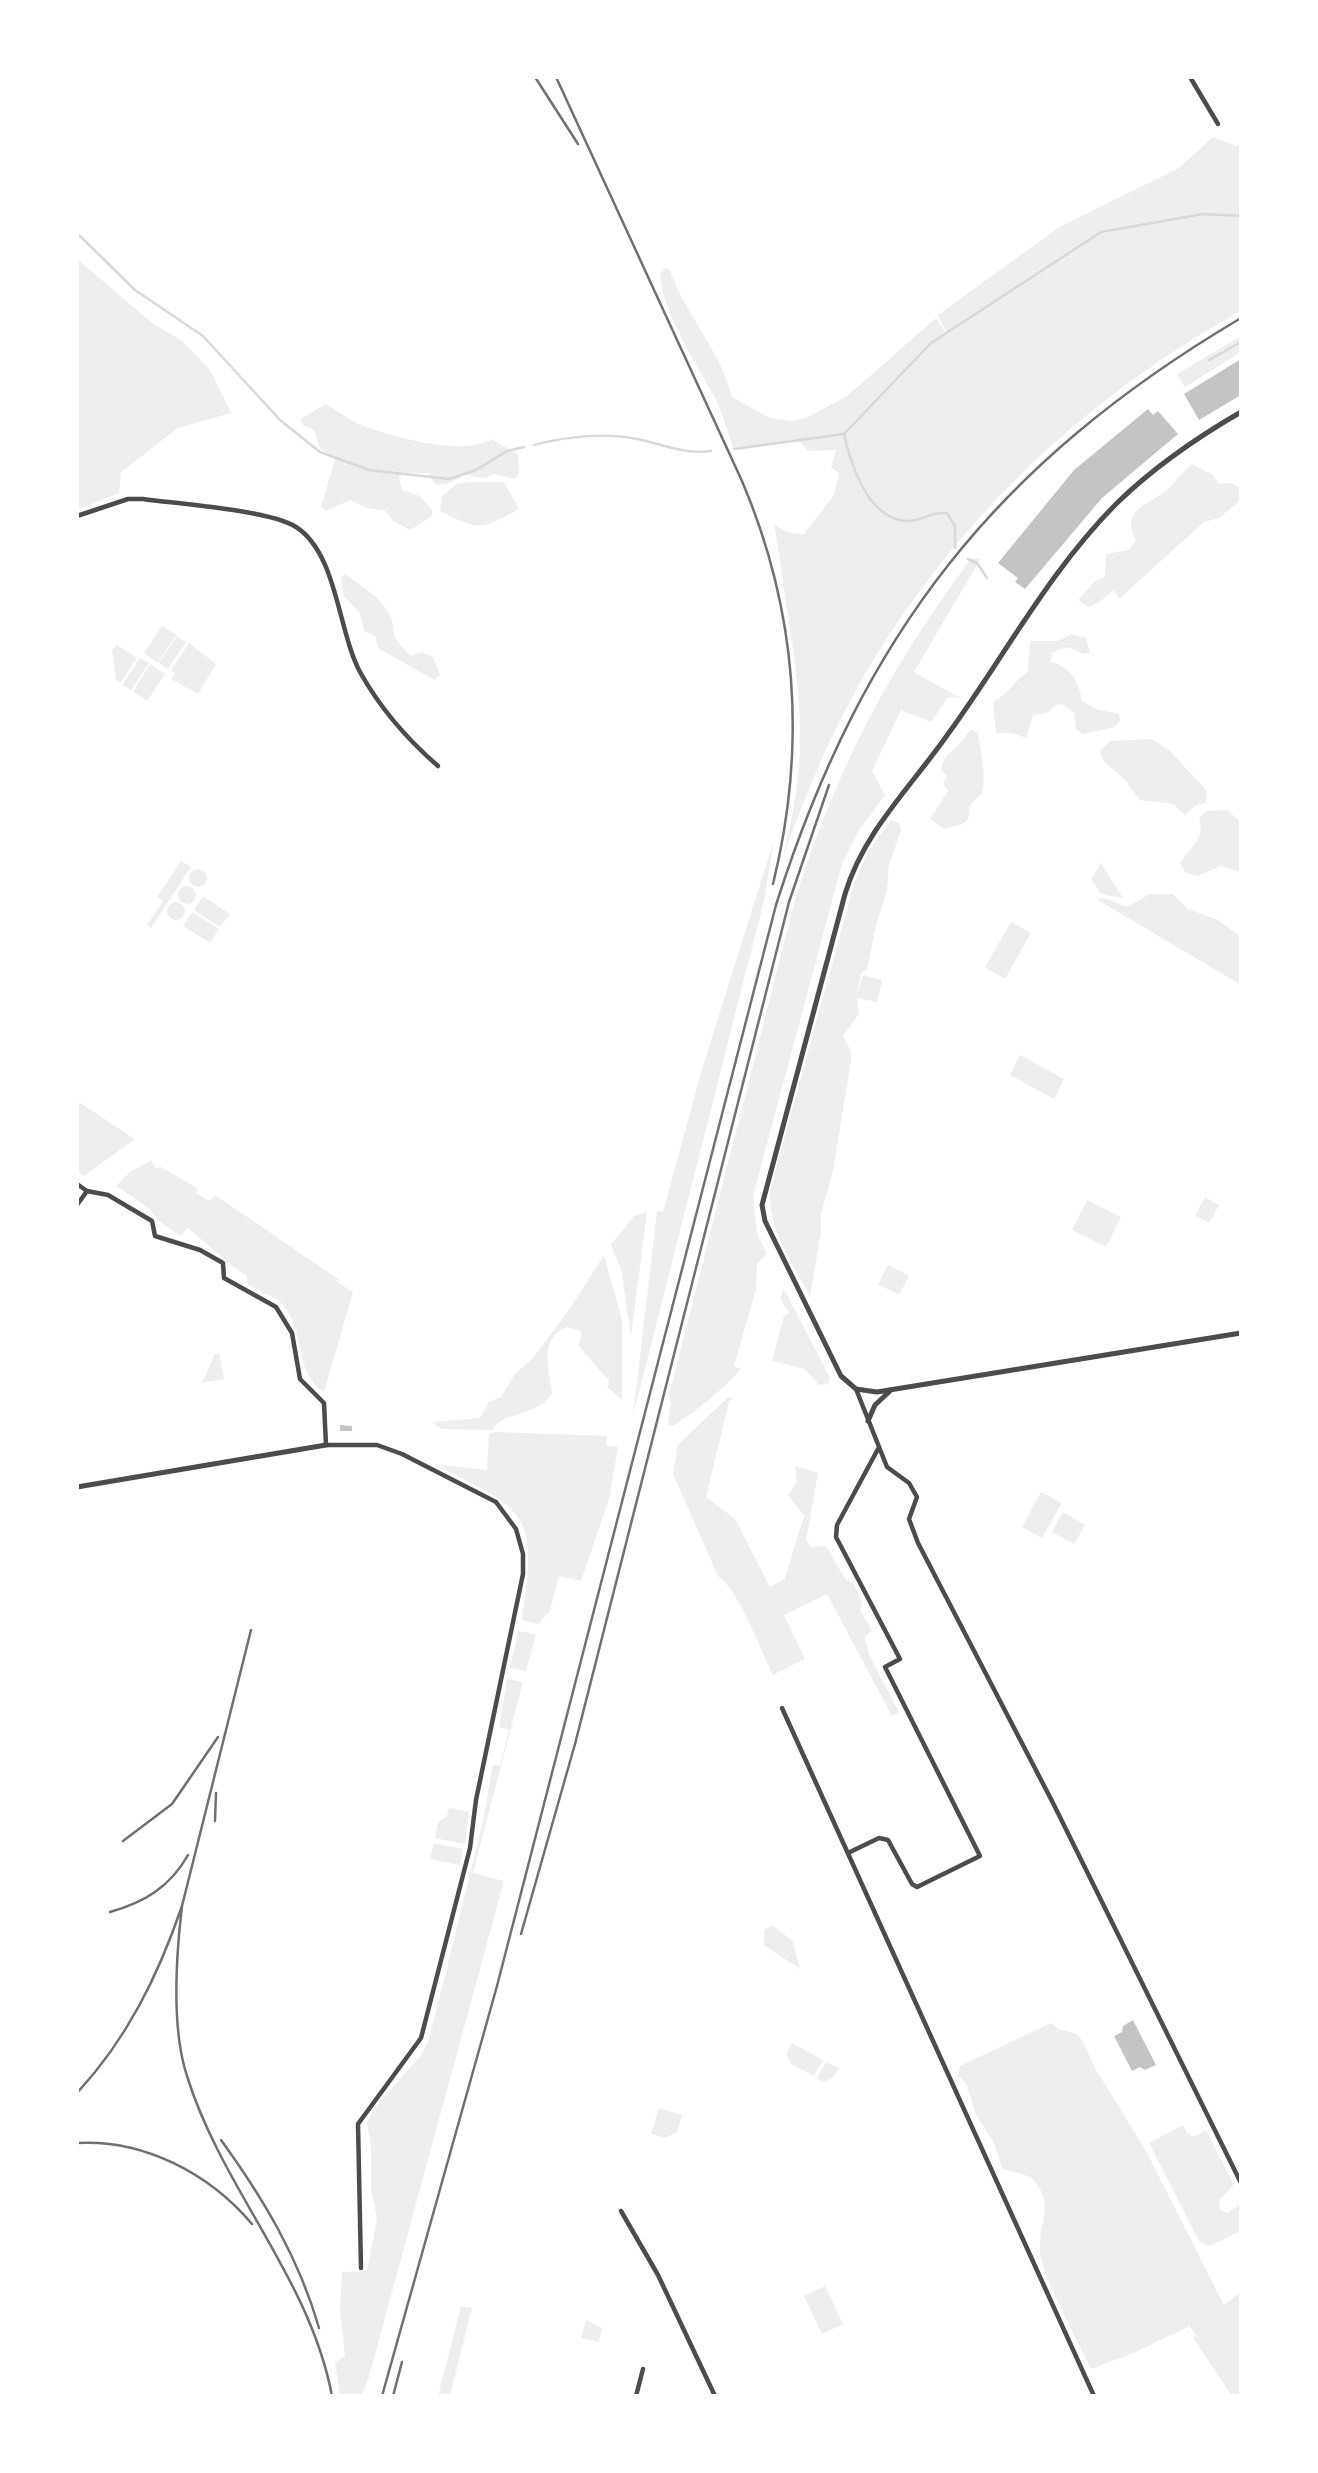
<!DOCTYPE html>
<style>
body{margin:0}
#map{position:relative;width:1318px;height:2473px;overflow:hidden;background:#fff;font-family:"Golos Text",sans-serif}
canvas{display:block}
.frame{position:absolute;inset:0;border:79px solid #fff;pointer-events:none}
</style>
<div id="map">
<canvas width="1318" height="2473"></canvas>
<div class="frame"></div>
</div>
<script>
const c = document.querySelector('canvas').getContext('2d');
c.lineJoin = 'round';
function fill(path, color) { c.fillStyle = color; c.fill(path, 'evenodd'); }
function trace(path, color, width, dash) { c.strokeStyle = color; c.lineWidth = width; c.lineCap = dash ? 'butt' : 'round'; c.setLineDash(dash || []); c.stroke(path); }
const green = new Path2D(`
 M1213,137l23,9 5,-2v167c-165,91 -303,226 -392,392 -27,50 -47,103 -67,156 27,-98 20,-157 4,-255 -4,-26 -7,-53 -12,-80l10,7 19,4 31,-40 5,-21 -8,-7 5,-17 -28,1 -9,-10 -65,8c-6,-15 -12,-37 -19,-51 -19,-35 -52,-84 -55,-123l5,-7 5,2c15,45 51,81 62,127l38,21 22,3 14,-3 41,-22 89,-78 12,18 -10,-21 120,-87 121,-60z
 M77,259l75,64 29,17 29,30 21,43 -53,15 -57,44 -2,21 -42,17z
 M1241,336v16l-56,35 -8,-13z
 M326,404c12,7 25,17 38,22 28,11 103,31 127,13l27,15 1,19 -4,6 -20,-5 -12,4 -18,-3 -18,9 -12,1 -6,-12h-26l-4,5 3,12 18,6 12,14v6l-22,14 -17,-9 -7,-10 -19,-3 -17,-8 -24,11 -5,-4 14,-48 -15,-11 -6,-18 -11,-5 -3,-6z
 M1192,464l21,11 6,9 11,-1 11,5v12l-22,18 -15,4 -85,77 -5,-9 -16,13 -10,4 -10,-7 16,-18 11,-5 1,-23 23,-4 7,-10c-17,-33 16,-35 33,-52 8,-9 14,-16 23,-24z
 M475,482h29l15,27c-39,22 -40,21 -79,2l2,-15 16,-13z
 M981,558l-67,114 46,26 -12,-1 -17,25 -30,-12 -29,61 13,24 -26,35 -17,34 -89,332 4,38 10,20 -10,10 -1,25 -22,77 7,3c-22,24 -41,39 -68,57l-5,-1 3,-22 -3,-4 128,-503c43,-132 92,-225 174,-336z
 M345,574c23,17 50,31 49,63l16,19 12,-4 11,5 7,18 -6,5 -56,-32 -3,-12 -11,-5 -4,-18 -17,-18 -2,-18z
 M162,626l14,9 -18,28 -14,-10z
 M1071,634l15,4 4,15 -7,1 -16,-7 -15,6 -1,9c20,5 28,20 31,39l14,8 23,5 1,7 -5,6 -32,7 -7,-5 -2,-16 -12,-9 -8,2 -5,6 -16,3 -7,23 -14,-5h-16l-3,-31c15,-8 21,-21 35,-30l2,-31h27z
 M177,636l9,6 -18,27 -9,-6z
 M189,643l27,21 -18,30 -27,-15 4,-6 -4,-3z
 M117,645l20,13 -17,25 -4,-3 -4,-30z
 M140,658l9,5 -18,27 -9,-5z
 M150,664l15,10 -18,27 -14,-9z
 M970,729l8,4c2,12 10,52 3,62 -4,4 -8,6 -12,12 3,20 -11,17 -25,22l-14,-10 18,-28 -5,-8 4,-7 -6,-7c3,-17 22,-24 29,-40z
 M1152,739l18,12 37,40 -1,12 -10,2 -11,10 -12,-11 -33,-4c-7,-8 -12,-17 -19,-24 -10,-10 -18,-10 -21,-26l11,-9z
 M1227,810l14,12v50l-20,-6 -24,10 -12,-4 -5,-9c11,-16 26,-26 19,-45l8,-7z
 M891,820l8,3 2,7 -12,35 -2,26 -11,34 -9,45 -6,3 -4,23 6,-21 19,5 -5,22 -20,-4 2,16 -16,22 8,15v10l-18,110 -12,43v18l-11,65c-17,-34 -45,-71 -39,-110l83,-303 15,-34z
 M774,840l-10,61 -131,515 24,-205 6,1 39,-143z
 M181,861l10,6 -40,61 -4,-3 16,-24 -6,-4z
 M1101,863l22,35 -22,-4 -10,-15z
 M189 878a9 9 0 1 1 18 0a9 9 0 1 1-18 0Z
 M178 895a9 9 0 1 1 18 0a9 9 0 1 1-18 0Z
 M1150,894h23l15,15 30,11 23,17v48l-145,-86 8,-1 23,9z
 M203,896l27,18 -10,13 -26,-17z
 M167 911a9 9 0 1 1 18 0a9 9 0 1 1-18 0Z
 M192,912l27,17 -9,14 -27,-17z
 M1011,922l20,11 -26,46 -20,-12z
 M1020,1055l44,24 -10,20 -44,-24z
 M77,1101l58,38 -51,37 -7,-5z
 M151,1160l5,8 5,-1 36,21 -1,5 13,8 6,-6 126,86 -7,-1 19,12 -29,100c-31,-20 -18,-61 -42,-88 -7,-8 -24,-13 -34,-19l-2,-10 -14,-9 -44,-38 -8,8 -22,-16 -8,-11 -34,-23 13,-13z
 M1205,1197l14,8 -10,18 -14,-7z
 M1087,1200l34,17 -15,30 -34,-17z
 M647,1212l-16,125 -10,-68 -10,-24 23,-29z
 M604,1255l18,65v80l-15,-13 2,-6 -31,-36 4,-10 -3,-5 -12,-3c-30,12 -17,45 -15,66 -13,23 -51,19 -59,37l-51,-1 -10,-7 48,-4 9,-16 12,-5 14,-23 18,-16 38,-51z
 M888,1265l21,11 -10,19 -21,-11z
 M784,1289l46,89 -2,6 -9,1 -14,-16 -33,-8 12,-45 5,-3 -9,-15z
 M219,1353l5,26 -22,4 13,-29z
 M728,1397l5,2 -4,3 -23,95 29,22 35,68 15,-9 19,-62 -16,-21 9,-13 -2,-16 23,7 -12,67 6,7 14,-1 19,33 9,5 8,18 -2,8 12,20 -7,7 4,18 30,57 -7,4 -65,-122 -43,21 21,44 -32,16c-13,-26 -34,-85 -55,-99l-45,-102 5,-29z
 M494,1432l113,4 -1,9 12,2 -9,52 -28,82 -22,-5 -9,35 -12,13 -16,-4c16,-108 6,-109 -89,-156l54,6 2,-36z
 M1041,1492l21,11 -20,35 -20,-11z
 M1063,1512l22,13 -11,19 -22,-12z
 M518,1631l18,3 -10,37 -16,-3z
 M507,1679l16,3 -50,191 31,8 -136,499 -7,16h-21l-5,-33 10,-7 -5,-47 2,-37 25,-1 10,-53 -6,-28v-45l-4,-22 7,-14 47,-54 8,-15 54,-219 10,-56 7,1 9,-36 -10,-3z
 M449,1808l20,4 -4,32 -30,-6 3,-16 9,-6z
 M434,1843l29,6 -3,16 -30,-6z
 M772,1925l21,16 7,28 -36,-24v-15z
 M1051,2023l8,6 18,5 5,6 13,28 51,83 78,154 17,-13v104h-9l-39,-58 3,-3 -8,-11v3l-57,27 -40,15c-12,-26 -50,-94 -51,-119 -2,-25 14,-44 -4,-67 -7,-10 -23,-10 -34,-15l-8,-25 -18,-28 -10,-32 -8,-7 2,-10z
 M792,2043l31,17 -9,16 -23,-12 -5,-10z
 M826,2062l13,6 -6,10 -10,4 -6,-4z
 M659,2108l23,7 -5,17 -12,6 -14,-4z
 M1183,2125l4,8 6,4 13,-7 28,54 -15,17 1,8 7,4 14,-9v27l-32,15 -10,-5 -50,-98z
 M825,2286l18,38 -21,10 -18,-38z
 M461,2306l11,2 -22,88h-12z
 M586,2320l16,8 -3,14 -18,-4z`);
const stream = new Path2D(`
 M77,233l58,57 68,46 77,84 40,32 49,18 80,9 27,-9 31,-19 17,-4
 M1209,360l32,-18
 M844,434l87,-91 170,-111 102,-18 38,2
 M844,434c7,30 23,84 62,87 16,1 25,-10 41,-8l8,13v22
 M534,445c34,-9 74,-13 108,-5 26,6 42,14 69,11
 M734,449l110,-15
 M968,559l9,4 10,15`);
const building = new Path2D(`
 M1241,359v36l-42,25 -15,-26z
 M1148,409l5,6 5,-4 20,23 -76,64 -77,91 -10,-7 3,-4 -20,-15 76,-93z
 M340,1425l12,1v5h-12z
 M1133,2020l23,45 -11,5 -5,-3 -8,4 -18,-35 8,-4 1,-6z`);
const minor = new Path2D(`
 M1190,77l28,47
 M77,516l51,-17h15c35,5 126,11 153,28 41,26 42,104 64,145 20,36 48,68 78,94
 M77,1184l10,7 21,4 44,26 3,15 45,14 23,13 1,15 52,29 16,26 8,46 24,24 2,42h51l25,9 94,48 20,27 7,25v20l-47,226 -6,48 -49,190 -63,86 3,144
 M77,1205l10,-14
 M856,1389l31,78 22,16 8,14 -8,22 9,24 135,260 188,380
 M782,1708l312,688
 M850,1852l29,-14 9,2 24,44 5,3 63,-31 -95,-189 15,-8 -64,-122 1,-12 41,-76
 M621,2211l37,64 57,121
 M636,2396l7,-27`);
const tertiary = new Path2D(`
 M1241,412c-45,26 -87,55 -124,91 -68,68 -113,154 -169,231 -37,53 -84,97 -103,160l-83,311 3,16 76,155 15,13 21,3 364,-59
 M868,1421l7,-16 15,-14
 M77,1487l249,-42`);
const rail = new Path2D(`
 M535,77l43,67
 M556,77l186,404c56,132 65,265 31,403
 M215,1821l1,-28
 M123,1841l49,-37 46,-67
 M182,1906c-6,51 -11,121 5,170 35,113 123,202 145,320
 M110,1912c35,-10 60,-25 78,-57
 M521,1934l54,-190 214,-842 40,-117
 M77,2093c50,-54 81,-117 105,-187l69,-276
 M221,2140c42,58 78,118 98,188
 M77,2143c66,-4 132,30 175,81
 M382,2396l115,-410 279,-1081c86,-271 220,-442 465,-587
 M393,2396l9,-34`);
fill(green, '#eee');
trace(stream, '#d9d9d9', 2.5);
fill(building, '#c4c4c4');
trace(minor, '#4c4c4c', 4.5);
trace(tertiary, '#4c4c4c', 5);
trace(rail, '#707070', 2.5);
</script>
